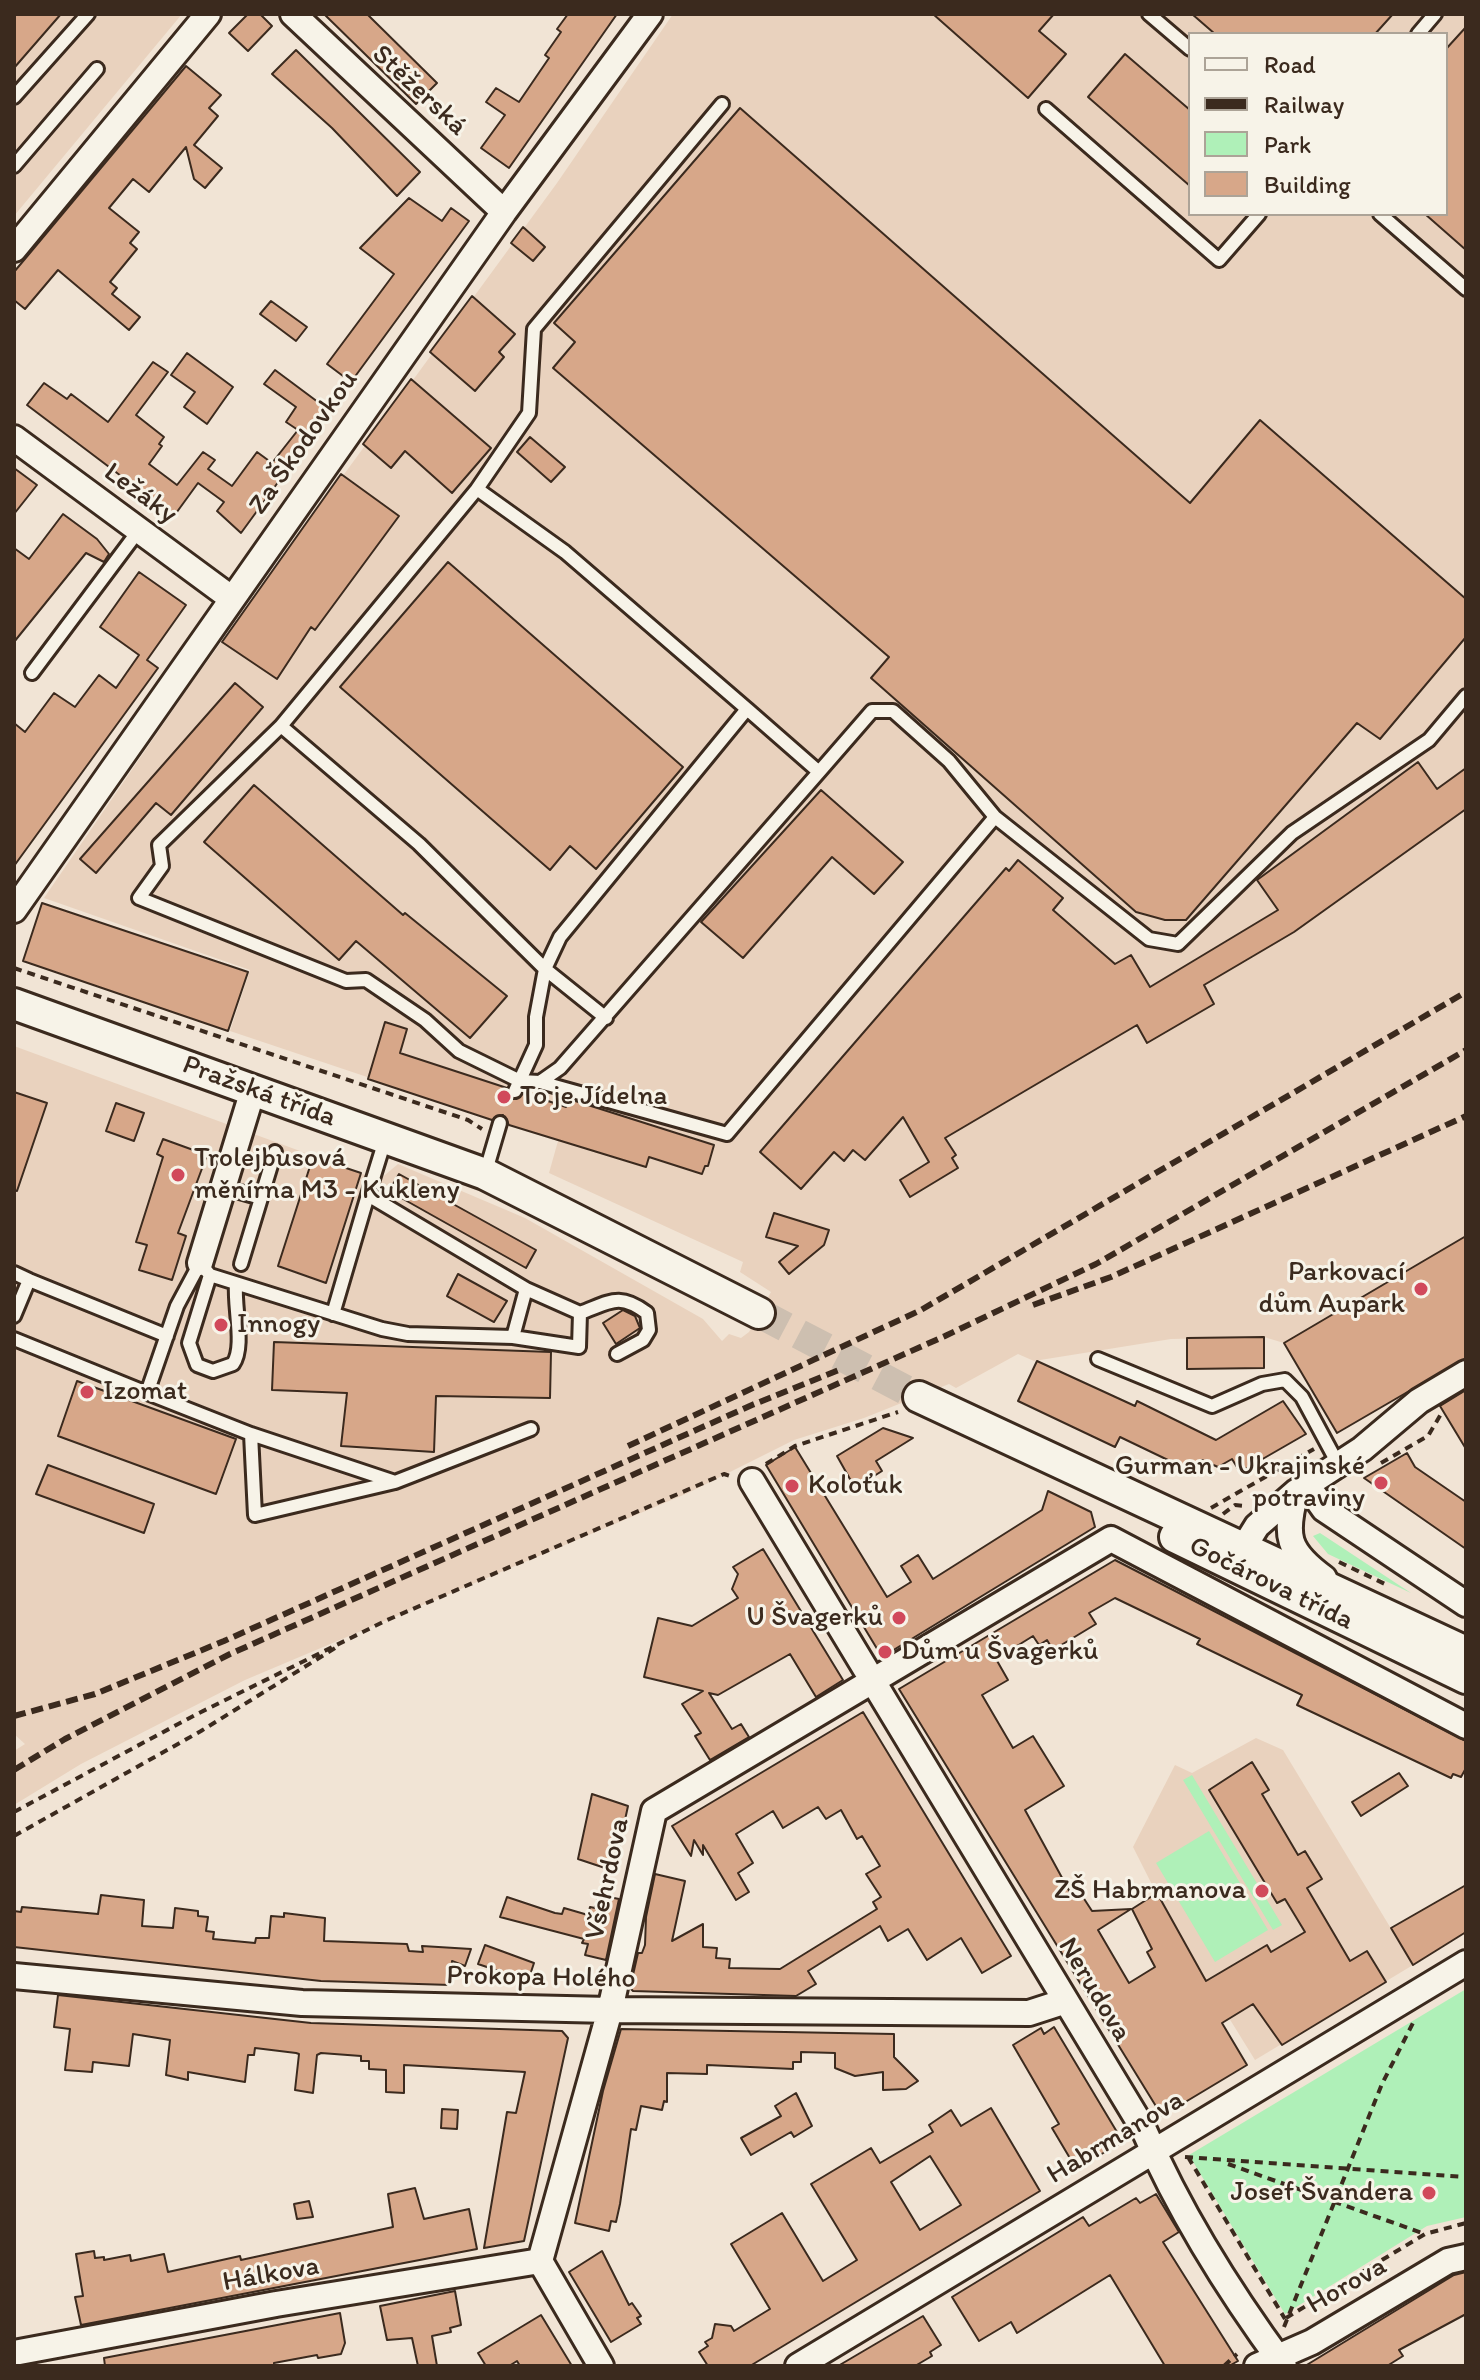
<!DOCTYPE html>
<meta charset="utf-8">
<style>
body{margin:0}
#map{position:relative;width:1480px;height:2380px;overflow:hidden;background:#f1e4d5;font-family:Itim,sans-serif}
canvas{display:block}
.frame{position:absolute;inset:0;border:16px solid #3b2a1e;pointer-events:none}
.legend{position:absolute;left:1188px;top:32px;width:260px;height:184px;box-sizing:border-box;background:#f7f3e8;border:2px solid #aca397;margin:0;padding:10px 14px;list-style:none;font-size:24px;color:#3b2a1e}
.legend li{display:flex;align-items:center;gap:16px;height:40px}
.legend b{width:40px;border:2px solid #aca397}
</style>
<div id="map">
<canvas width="1480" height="2380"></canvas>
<div class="frame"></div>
<ul class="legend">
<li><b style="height:10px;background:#f7f3e8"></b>Road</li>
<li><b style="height:10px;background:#3b2a1e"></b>Railway</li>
<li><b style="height:22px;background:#aff0b8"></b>Park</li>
<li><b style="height:22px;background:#d7a789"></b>Building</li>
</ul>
</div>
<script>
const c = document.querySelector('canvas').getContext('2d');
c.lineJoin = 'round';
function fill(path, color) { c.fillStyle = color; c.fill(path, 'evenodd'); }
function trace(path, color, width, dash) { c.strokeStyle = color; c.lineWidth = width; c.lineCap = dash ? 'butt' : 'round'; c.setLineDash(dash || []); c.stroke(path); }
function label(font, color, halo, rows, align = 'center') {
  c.font = font + ' Itim,sans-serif'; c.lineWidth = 6; c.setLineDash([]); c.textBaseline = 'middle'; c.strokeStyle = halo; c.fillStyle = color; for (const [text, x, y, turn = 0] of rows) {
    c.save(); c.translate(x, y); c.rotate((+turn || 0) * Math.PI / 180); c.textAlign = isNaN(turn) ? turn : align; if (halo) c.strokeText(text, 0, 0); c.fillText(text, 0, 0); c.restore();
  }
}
const built = new Path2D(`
 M14,14h168l-168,202z
 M673,14h793v1222l-182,107 -20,-6 -93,2 -137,22 -16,-7 -62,34 -7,-4 -85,34 -70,22 -106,53 -443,187 -164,84 -67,41v-54l11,-7 -11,-10v-688l365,134 19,-16 127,54 178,101 19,22 7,-7 12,4 8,-6 22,-40 -31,-20 3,-10 -194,-89 9,-32 -328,-110 20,-61 -206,-72 146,-213 367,-502zM1190,34h256v180h-256z
 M1256,1738l27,12 130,215 -158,95 -78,-126 -44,-87 42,-82 17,8z`);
const green = new Path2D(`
 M1320,1533l91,60 -83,-39 -15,-18z
 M1192,1775l90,150 -9,5 -90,-150z
 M1209,1831l59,99 -53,32 -59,-99z
 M1466,1989v228l-39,9 -142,88 -96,-159z`);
const building = new Path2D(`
 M14,14h47l-47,54z
 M248,14h12l12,12 -24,25 -19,-18z
 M324,14h43l70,69 -21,21z
 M568,14h49l-108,154 -28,-20 24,-33 -19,-13 10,-14 23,14 30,-44 -4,-3 16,-23 -4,-3z
 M933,14h121l-15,17 27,23 -38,44z
 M1192,14h201l-18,20h-160z
 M1466,27v223l-41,-36h21v-165z
 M296,50l124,122 -23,24 -65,-68 -60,-54z
 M1125,54l65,56v76l-102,-89z
 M186,66l35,29 -12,13 9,8 -24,29 28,23 -17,20 -11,-9 -8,-32 -37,45 -16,-13 -24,29 30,24 -9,11 7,6 -27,33 7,6 -5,6 28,23 -11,13 -71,-60 -33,39 -11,-9v-28z
 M740,108l450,395 70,-83 206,179v38l-86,102 -23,-16 -171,197h-21l-29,-8 -265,-234 18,-21 -336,-289 22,-26 -21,-19z
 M409,198l33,23 9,-13 18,13 -118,161 -24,-18 67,-90 -34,-26z
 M523,227l22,20 -12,14 -22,-18z
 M472,296l43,38 -16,18 5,5 -29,34 -45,-39z
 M271,301l36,26 -11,14 -36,-27z
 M187,353l46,34 -26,37 -23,-17 11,-15 -24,-17z
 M153,362l15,10 -32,43 28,22 -5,7 3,2 -13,18 28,21 26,-33 12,8 -7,9 24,17 25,-34 15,11 26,-33 -12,-8 10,-15 -32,-23 11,-14 55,41 -89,122 -24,-22 7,-9 -26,-19 -24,33 -147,-111 17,-22 23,16 4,-5 37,28z
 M411,379l80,69 -39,45 -47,-42 -14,17 -28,-24z
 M530,437l35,30 -14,15 -34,-30z
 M14,468l23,17 -23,29z
 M341,474l58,42 -84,114 -4,-3 -34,52 -55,-37z
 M63,514l34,25 12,15 -5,8 -18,-9 -72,89v-94l15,11z
 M448,562l235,205 -87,102 -26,-23 -20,24 -210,-183z
 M139,572l47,33 -39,55 11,8 -144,198v-143l11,9 29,-39 21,14 24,-32 17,13 23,-33 -39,-28z
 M235,683l28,24 -92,108 -15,-12 -60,70 -16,-14z
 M1418,762l19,27 29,-21v41l-172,123 -90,53 10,19 -67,39 -10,-18 -192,113 11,17 -4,3 6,10 -48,29 -10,-17 29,-18 -26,-45 -38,43 -12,-10 -9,11 -10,-9 -33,37 -41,-37 246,-284 3,3 9,-11 45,38 -10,12 62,54 16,-9 19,32 128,-77 -21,-30z
 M254,785l149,130 2,-2 102,83 -37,42 -114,-97 -17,19 -135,-118z
 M821,790l82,72 -29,32 -42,-37 -89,101 -42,-36z
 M42,903l206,69 -20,59 -205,-70z
 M385,1022l22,7 -7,24 107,35 5,11 12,-6 42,14 3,-8 145,46 -6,21h-3l-3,8 -53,-17 -3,10 -137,-42 -6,-10 -11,5 -124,-41z
 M14,1092l33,11 -30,88 -3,-1z
 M116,1103l28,10 -10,28 -28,-10z
 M163,1139l44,16 -29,78 8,3 -14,44 -33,-10 8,-25 -11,-3 27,-85 -6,-3z
 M313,1157l48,16 -35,110 -48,-17z
 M399,1174l137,76 -10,18 -137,-77z
 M774,1213l55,17 -5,15 -35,29 -10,-12 19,-16 -32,-9z
 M1466,1236v122l-129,75 -53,-90z
 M458,1274l49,27 -13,21 -47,-26z
 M623,1310l12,6 5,12 -24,16 -13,-21z
 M1264,1337v31l-77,1v-31z
 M274,1342l277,10 -1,46 -114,-2 -2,56 -93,-6 6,-53 -75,-3z
 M1037,1361l98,45 2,-5 79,39 67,-39 23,33 -66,38 -8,-13 -14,8 -16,-7 -7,13 -75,-36 -5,10 -97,-46z
 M77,1381l159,58 -20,55 -158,-58z
 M1466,1390v59l-26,-43z
 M883,1428l30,10 -37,23 6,10 -27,17 -18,-32z
 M795,1447l92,150 24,-15 -10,-16 17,-11 15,24 109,-69 6,-19 43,21 4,15 -213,130 -116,-192z
 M1407,1453l8,14 51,35v47l-102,-71z
 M48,1465l106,39 -10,29 -108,-39z
 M763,1549l80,131 -27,17 -26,-43 -72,41 -9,-2 23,36 9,-5 8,13 -39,23 -15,-24 6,-3 -19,-29 21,-13 -59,-14 14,-59 34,8 46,-28 -6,-9 6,-15 -5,-7z
 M1115,1560l351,181v27l-5,9 -8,-3 -2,4 -154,-73 5,-10 -105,-51 3,-5 -85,-41 -26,15 7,11 -43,26 -6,-10 -8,5 -6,-9 -37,23 12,21 -26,15 31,53 20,-12 31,50 -39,24 47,86 7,-5 13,20 39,-2 -33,21 31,53 26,-16 -8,-15 5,-3 -20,-40 25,-16 49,88 61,-36 4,7 34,-20 -20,-33 -8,4 -68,-113 43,-28 17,28 -7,4 36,61 7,-4 17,28 -15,9 43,73 17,-10 19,31 -104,63 -29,-41 -31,19 25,42 -85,51 -263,-427z
 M863,1712l148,244 -29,17 -21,-35 -34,22 -19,-31 -20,12 -8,-15 -72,45 8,13 -20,12 -163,-5 -3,-3 8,-35h4l3,-8 1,-28 9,-43 30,7 -13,60 31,-17v23l14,1 -1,10 14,1 -1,9 51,1 97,-60 -4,-7 8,-5 -15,-23 14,-8 -18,-30 -5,3 -16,-29 -15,9 -8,-12 -35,21 -10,-17 -37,23 17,29 -15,10 11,19 -13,8 -33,-55v10l-9,-15 -3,16 -19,-30z
 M1399,1773l9,13 -47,30 -9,-14z
 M592,1794l36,12 -14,65 -36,-12z
 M1466,1885v47l-53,33 -22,-37z
 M101,1895l43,5 -2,26 31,2 2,-20 23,3v5l10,1 -2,14 8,1 -1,7 42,4 1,-5h13l2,-22 13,1v-4l41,5 -1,23 83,3 2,7 14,1 -1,-6 49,3 -6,17 -13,-5 -1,24 -130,-4 -307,-34v-36l7,1 1,-5 76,7z
 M599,1895l20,4 -13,61 -21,-5 3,-11 -6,-1 2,-4 -84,-22 7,-20 48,16 7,1 2,-6 24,7 2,-8 5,1z
 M485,1945l49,18 -6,18 -50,-17z
 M58,1995l253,28 251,8 6,7 -44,203 -40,7 23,-136 9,1 9,-41 -121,-7v28l-18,-1v-22l-17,-1v-8h-8v-5l-40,-3 -4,2 -4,38 -18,-3 4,-36 -3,-1 -41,-5 -1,7h-6l-3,27 -57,-10v8l-22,-5 4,-35 -37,-6 -4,32 -36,-4 -1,10 -27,-2 5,-41 -16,-2z
 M1054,2027l69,115 -34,19 -3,-4 -12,8 -22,-37 7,-4 -46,-79 28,-17 3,6z
 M621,2029l273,5v23l24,24 -12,8 -23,1v-18l-28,4 -20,-8v-15l-34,-1v10h-8v7l-86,-4v9l-40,-1v29l-3,-1 -2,9 -21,-4 -5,24 -5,-1 -11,75 -4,18 -5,-1 -2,10 -34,-8 28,-132z
 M796,2093l16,33 -18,11 -3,-5 -40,23 -10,-17 40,-22 -6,-10z
 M991,2108l49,83 -290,175h-42l-9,-14 9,-6 -3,-4 7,-4 3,-14 16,2 3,5 36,-22 -39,-65 51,-31 41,68 34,-21 -46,-76 60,-36 9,15 53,-31 -4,-7 22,-15 10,16zM930,2156l31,49 -41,25 -29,-48z
 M442,2109l16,1 -1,19 -16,-1z
 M415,2188l9,31 45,-10 8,40 -396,76 -6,-28 8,-1 -7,-42 18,-3 1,7 9,-1v3l26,-5 1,6 33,-7 4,18 72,-16 1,4 152,-33 -5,-33z
 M1156,2194l23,38 -16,10 75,119 -9,5h-64l-55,-91 -93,58 -6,-11 -32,19 -27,-44 131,-80 6,9 47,-28 4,5z
 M309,2201l4,16 -16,2 -3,-15z
 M602,2251l27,54 3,-2 9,13 -4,2 4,6 -30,18 -42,-70z
 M1466,2272v42l-67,36 4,6 -16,10h-82l149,-91z
 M455,2291l6,34 -11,3 1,4 -19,4 5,30h-19l-6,-28 -25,2 -7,-34z
 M340,2313l5,30 -4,11 -23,4 -1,-3 -43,8v3h-169l-1,-8z
 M541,2315l31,51h-52l-3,-5 -8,5h-23l-8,-13z
 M923,2316l18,29 -11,7 2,4 -17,10h-77z`);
const tertiaryTunnel = new Path2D(`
 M759,1313l160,84`);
const path = new Path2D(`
 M14,968l454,152 14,9
 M1381,1463l47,-27 13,-22
 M766,1464l29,-18 103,-34
 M1211,1508l103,-59
 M1223,1514l12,-9 11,1
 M1339,1562l46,22
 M14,1812l181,-97 190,-94 339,-147 6,2
 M14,1836l187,-105 139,-86
 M1185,2157l281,20
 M1188,2157l97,162
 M1228,2164l197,70
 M1286,2318l139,-84 41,-11
 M1284,2327l98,-243 33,-65
 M1224,2366l13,-12`);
const service = new Path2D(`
 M1149,14l41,35
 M1418,34l17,-20
 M14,97l74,-83
 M722,104l-188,225 -5,84 -52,76 88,63 182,157
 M1046,109l173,151 40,-46
 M14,166l83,-97
 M1380,214l86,75
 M477,489l-196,237 138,118 126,125 61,49
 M32,673l107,-143
 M281,726l-122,119 3,21 -23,32 207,83 20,-1 59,40 34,31 61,30 20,1 20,-14 259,-296 -72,-63 -187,228 -15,32 -9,48v28l-21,46
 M819,772l53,-61h21l56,50 46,56
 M540,1082l187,52 268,-317 154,122 29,5 114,-111 137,-93 37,-44
 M485,1174l15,-51
 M222,1187l39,11
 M368,1195l17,-55
 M241,1264l34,-112
 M14,1273l15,7 -15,36
 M210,1275l-21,68 8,22 16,6 20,-7c12,-17 1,-56 3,-80
 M29,1280l138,56
 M526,1289l54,24c30,-11 39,-21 67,0l2,17 -6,10 -26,14
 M513,1337l66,10 1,-34
 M14,1339l133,54 30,-87 23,-43 10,12 172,54 26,5 105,3 13,-48 -158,-94 -35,119
 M1098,1359l114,47 50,-22 23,-4 17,17 36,67
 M147,1393l104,41 144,48 136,-53
 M251,1434l4,81 140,-33`);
const minor = new Path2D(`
 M293,14l211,198
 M14,249l194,-235
 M14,438l217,160
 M14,910l490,-698 146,-198
 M200,1263l53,-173
 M752,1481l392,649c36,83 87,164 140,236
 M1307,1485l17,24 142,95
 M1296,1492c-12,44 -9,59 28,86
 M1252,1561l-8,-14 13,-21 39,-34 66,-43 57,-48 47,-28
 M14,1976l288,27 308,7 419,3 37,-12
 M14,2353l262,-49 264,-43
 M601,2366l-61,-105 70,-251 44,-199 457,-272 355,187
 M798,2366l668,-403
 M1257,2366l55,-24 136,-81 18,-4`);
const tertiary = new Path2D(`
 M14,1004l471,170 274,139
 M919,1397l547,255
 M1175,1537l291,141`);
const rail = new Path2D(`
 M1033,1305l78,-28 355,-161
 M628,1446l293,-136 545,-318
 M14,1716l81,-22 129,-53 528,-236 87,-35
 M14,1770l51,-31 165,-85 715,-318 151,-72 370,-214`);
const markers = [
 [504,1097,8,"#d1495b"],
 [178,1175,8,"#d1495b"],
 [1421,1289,8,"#d1495b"],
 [221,1325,8,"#d1495b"],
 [87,1392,8,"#d1495b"],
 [1381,1483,8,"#d1495b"],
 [792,1486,8,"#d1495b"],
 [899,1618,8,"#d1495b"],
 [885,1652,8,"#d1495b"],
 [1262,1891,8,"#d1495b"],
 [1429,2193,8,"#d1495b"]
];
const streetNames = [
 ["Stěžerská",419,91,43],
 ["Za Škodovkou",304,443,-55],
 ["Ležáky",140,494,36],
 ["Pražská třída",259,1092,20],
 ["Gočárova třída",1271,1584,26],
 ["Všehrdova",608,1879,-78],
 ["Prokopa Holého",541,1978,1],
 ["Nerudova",1094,1990,59],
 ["Habrmanova",1116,2138,-31],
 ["Hálkova",271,2275,-10],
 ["Horova",1347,2286,-30]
];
const poiNames = [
 ["To je Jídelna",520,1097],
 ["Trolejbusová",194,1159],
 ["měnírna M3 - Kukleny",194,1191],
 ["Parkovací",1405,1273,"right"],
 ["dům Aupark",1405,1305,"right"],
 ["Innogy",237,1325],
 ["Izomat",103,1392],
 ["Gurman - Ukrajinské",1365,1467,"right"],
 ["potraviny",1365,1499,"right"],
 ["Koloťuk",808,1486],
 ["U Švagerků",883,1618,"right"],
 ["Dům u Švagerků",901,1652],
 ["ZŠ Habrmanova",1246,1891,"right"],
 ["Josef Švandera",1413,2193,"right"]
];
fill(built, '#e9d2be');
fill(green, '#aff0b8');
fill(building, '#d7a789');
trace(building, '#3b2a1e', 2);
trace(tertiaryTunnel, '#cdbfb0', 30, [30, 15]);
trace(service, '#3b2a1e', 18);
trace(minor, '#3b2a1e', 30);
trace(tertiary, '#3b2a1e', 36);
trace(path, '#3b2a1e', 4, [8, 6]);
trace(service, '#f7f3e8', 12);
trace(minor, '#f7f3e8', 24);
trace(tertiary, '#f7f3e8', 30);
trace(rail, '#3b2a1e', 6, [12, 6]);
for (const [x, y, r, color] of markers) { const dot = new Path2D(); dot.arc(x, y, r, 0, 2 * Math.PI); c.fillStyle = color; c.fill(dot); trace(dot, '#f7f3e8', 3); }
label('28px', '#3b2a1e', '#f7f3e8', streetNames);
label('28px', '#3b2a1e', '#f7f3e8', poiNames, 'left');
</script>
